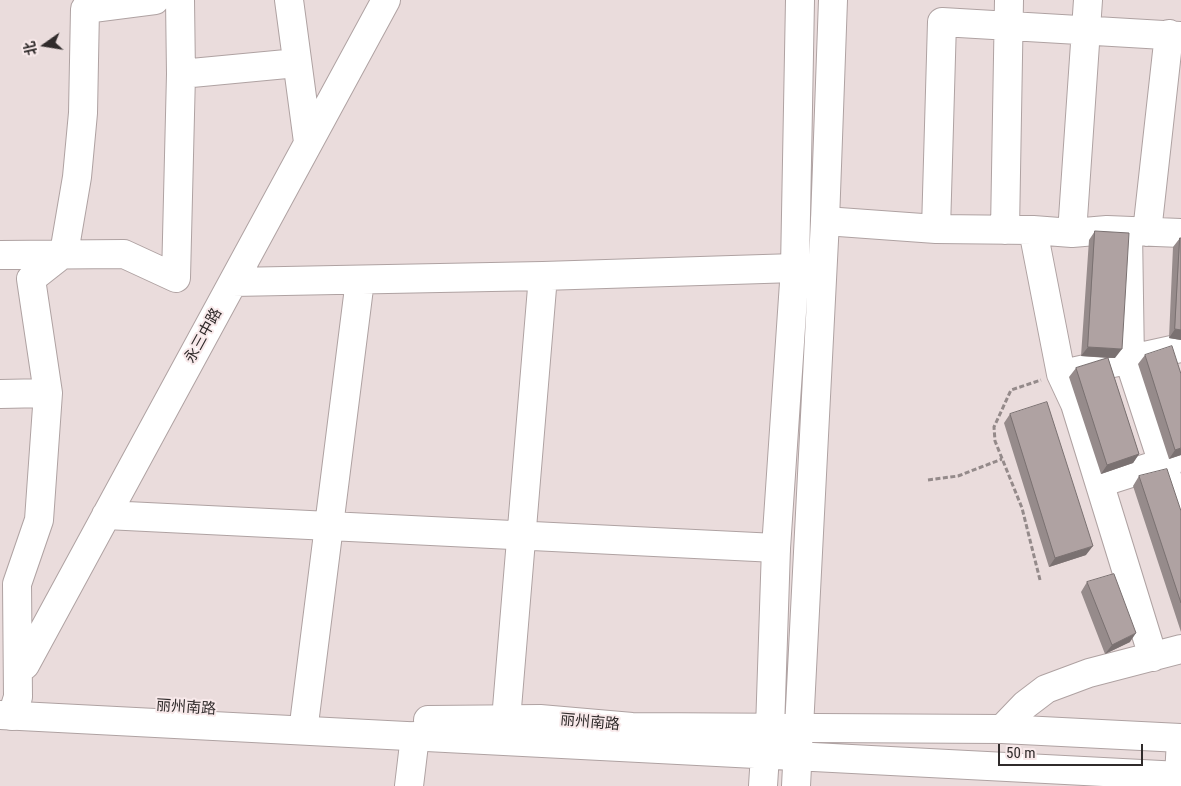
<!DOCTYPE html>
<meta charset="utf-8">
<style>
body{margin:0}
#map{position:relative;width:1181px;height:786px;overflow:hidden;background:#eadcdc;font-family:"Roboto Condensed","Noto Sans SC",sans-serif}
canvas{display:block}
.north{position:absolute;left:20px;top:20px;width:50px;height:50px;-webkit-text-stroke:4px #f8e9ea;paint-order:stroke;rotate:257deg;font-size:14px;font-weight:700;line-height:20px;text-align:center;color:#302b2b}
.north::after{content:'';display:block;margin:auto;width:18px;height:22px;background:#302b2b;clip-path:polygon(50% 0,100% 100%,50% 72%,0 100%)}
.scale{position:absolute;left:998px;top:744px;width:145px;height:22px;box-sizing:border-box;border:2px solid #302b2b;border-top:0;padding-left:6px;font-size:15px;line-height:18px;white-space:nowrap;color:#302b2b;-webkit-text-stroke:4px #f8e9ea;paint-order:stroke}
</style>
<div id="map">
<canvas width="1181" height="786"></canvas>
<div class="north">北</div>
<div class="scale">50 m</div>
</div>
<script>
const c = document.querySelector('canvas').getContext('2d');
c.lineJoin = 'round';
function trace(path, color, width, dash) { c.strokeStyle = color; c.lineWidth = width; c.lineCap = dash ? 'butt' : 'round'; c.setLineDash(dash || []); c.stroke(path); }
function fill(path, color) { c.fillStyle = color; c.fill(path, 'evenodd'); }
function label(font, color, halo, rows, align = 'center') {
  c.font = font + ' "Roboto Condensed","Noto Sans SC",sans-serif'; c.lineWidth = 4; c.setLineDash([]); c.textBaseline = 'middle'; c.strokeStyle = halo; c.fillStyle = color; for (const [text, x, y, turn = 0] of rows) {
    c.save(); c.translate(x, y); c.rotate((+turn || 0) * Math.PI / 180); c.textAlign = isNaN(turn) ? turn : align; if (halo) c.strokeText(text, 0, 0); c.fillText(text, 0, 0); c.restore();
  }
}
const path = new Path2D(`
 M928,480l30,-4 44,-17
 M1040,580l-18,-72 -27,-67 -1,-14 17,-37 30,-10`);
const minor = new Path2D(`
 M180,0l1,74 116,-11
 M289,0l19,142
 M825,221l111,8 97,1 39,3 35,-3 74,3
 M936,229l6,-207 239,14
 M1005,230l4,-230
 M1033,230l28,144 14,30 78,253
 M1128,231l2,132 51,156
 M1147,232l22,-198
 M1072,233l16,-233
 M0,255l124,-1 52,24 5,-204
 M233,282l310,-6 252,-8
 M1072,372l109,-24
 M0,394l48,-1
 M1100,483l81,-26
 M106,515l670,33
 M18,670l7,-5 361,-665
 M12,716l6,-19 -1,-113 22,-64 9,-127 -17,-114 33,-26 13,-76 6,-64 2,-104 70,-9
 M305,716l55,-436
 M506,720l37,-444
 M1002,729l23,-24 21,-16 43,-16 92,-24
 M1179,776l2,-36
 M409,786l6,-50`);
const major = new Path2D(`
 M0,715l1181,61
 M428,720l112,-1 92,8 370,2 179,9
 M763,786l2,-31 5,-26 6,-181 19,-280 5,-268
 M796,786l29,-565 8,-221`);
const wall = new Path2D(`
 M1095,231l20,127h-7l31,96 -6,9 -32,11 -32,-97 7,-9 31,-10 -26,-2 8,-116z
 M1180,238l1,102 -12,-2 4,-91z
 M1145,355l36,100 -12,4 -31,-95z
 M1010,414l76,141 -37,12 -45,-144z
 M1139,476l42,35v121l-48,-146z
 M1087,582l43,60 -25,12 -24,-62z`);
const shadedWall = new Path2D(`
 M1175,329l6,1v10l-12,-2z
 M1088,347l34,2 -7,9 -34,-2z
 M1181,448v7l-12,4 6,-9z
 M1139,454l-6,9 -32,11 6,-9z
 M1093,546l-7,9 -37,12 6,-9z
 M1136,633l-6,9 -25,12 7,-9z`);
const building = new Path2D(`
 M1095,231l34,2 -7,116 -34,-2z
 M1180,238h1v92l-6,-1z
 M1172,346l9,28v74l-6,2 -30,-95z
 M1108,358l31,96 -32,11 -31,-97z
 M1047,402l46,144 -38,12 -45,-144z
 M1167,469l14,42v92l-42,-127z
 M1114,574l22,59 -24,12 -25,-63z`);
const streetNames = [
 ["永三中路",204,336,-61],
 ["丽州南路",186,708,4],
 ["丽州南路",590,723,5]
];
trace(minor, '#afa2a2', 30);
trace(major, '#afa2a2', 30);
trace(path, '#948a8a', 3, [5, 2.5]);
trace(minor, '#fff', 28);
trace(major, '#fff', 28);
fill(wall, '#968b8b');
fill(shadedWall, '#7a7171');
fill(building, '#afa2a2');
trace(building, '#7a7171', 1);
label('15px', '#302b2b', '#f8e9ea', streetNames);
</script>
